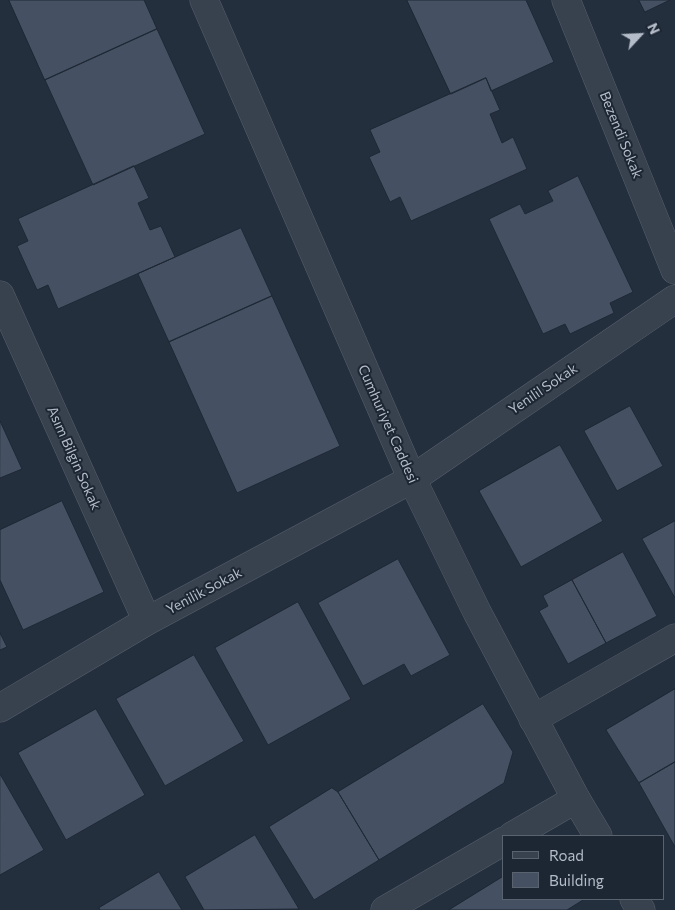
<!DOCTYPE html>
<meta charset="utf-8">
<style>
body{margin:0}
#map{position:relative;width:675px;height:910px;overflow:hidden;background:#242f3e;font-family:Commissioner,sans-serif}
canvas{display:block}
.legend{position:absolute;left:502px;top:835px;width:162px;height:65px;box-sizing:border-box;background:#1d2633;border:1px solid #59626f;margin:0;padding:6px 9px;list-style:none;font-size:15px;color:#b4bcc9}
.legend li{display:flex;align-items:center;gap:10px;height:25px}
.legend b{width:25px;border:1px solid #59626f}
.north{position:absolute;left:615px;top:10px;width:50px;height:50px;-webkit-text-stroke:4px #1d2633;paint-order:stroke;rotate:65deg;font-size:14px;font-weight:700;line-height:20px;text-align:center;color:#b4bcc9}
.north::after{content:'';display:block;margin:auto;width:18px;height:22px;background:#b4bcc9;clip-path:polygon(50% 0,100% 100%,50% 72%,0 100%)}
</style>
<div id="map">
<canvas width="675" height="910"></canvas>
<ul class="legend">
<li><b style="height:6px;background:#38414e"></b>Road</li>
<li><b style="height:14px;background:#455162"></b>Building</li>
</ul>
<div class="north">N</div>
</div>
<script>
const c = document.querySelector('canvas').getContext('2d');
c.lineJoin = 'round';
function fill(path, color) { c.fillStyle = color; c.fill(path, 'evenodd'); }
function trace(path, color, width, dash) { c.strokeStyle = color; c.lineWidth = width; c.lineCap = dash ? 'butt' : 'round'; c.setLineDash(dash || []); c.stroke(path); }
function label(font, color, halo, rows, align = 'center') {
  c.font = font + ' Commissioner,sans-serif'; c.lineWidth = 4; c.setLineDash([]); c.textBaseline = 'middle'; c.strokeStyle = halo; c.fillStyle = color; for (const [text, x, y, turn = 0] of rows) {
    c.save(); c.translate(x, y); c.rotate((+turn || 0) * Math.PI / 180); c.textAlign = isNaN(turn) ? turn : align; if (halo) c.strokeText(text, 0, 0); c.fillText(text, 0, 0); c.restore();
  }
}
const building = new Path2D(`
 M9,0h135l13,29 -112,51z
 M407,0h119l28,62 -63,29 -5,-13 -35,16z
 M639,0h31l-25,12z
 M157,29l48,105 -112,51 -48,-105z
 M486,78l14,32 -10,4 12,29 11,-6 14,32 -116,52 -11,-24 -10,5 -21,-45 11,-5 -10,-22z
 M134,166l15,32 -11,5 12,27 11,-4 14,31 -117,52 -10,-24 -11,5 -20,-44 11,-5 -10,-22z
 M578,176l55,116 -23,11 4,10 -44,21 -5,-10 -22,10 -54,-115 31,-15 5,10 28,-13 -5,-10z
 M241,228l31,68 -103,46 -31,-68z
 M272,296l68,150 -103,47 -68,-151z
 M630,406l33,60 -46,25 -33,-60z
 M0,421l22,48 -22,9z
 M560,445l43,76 -82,46 -42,-76z
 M62,501l42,91 -81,38 -23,-50v-50z
 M675,521v77l-33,-59z
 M623,552l34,64 -51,27 -34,-63z
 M398,559l52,96 -39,21 -7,-12 -41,22 -45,-83z
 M572,580l34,63 -38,21 -29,-53 9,-5 -5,-10z
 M298,602l53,97 -83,46 -53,-97z
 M0,633l7,14 -7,3z
 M194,655l50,86 -79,45 -49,-87z
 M675,689v73l-36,21 -33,-53z
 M483,704l30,48 -9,31 -125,77 -41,-68z
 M96,709l49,86 -79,45 -48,-87z
 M675,762v85l-36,-64z
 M0,774l44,76 -44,25z
 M332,788l6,4 41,68 -65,40 -45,-73z
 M255,835l44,74 -95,1 -19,-33z
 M159,872l23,38h-82l-1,-2z
 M504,876v23h78l1,1 -16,10h-118z`);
const minor = new Path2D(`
 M566,0l109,270
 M0,295l147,326
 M0,708l147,-87 265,-142 263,-180
 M533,719l142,-81
 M512,836l64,-37
 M385,910l119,-69`);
const tertiary = new Path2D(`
 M204,0l208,479 65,133 99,187 22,37
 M634,899l7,11`);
const streetNames = [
 ["Bezendi Sokak",621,135,68],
 ["Yenilil Sokak",543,389,-34],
 ["Cumhuriyet Caddesi",388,424,66],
 ["Asım Bilgin Sokak",74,458,66],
 ["Yenilik Sokak",204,591,-28]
];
fill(building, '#455162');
trace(building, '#1f2835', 1);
trace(minor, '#565f6c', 29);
trace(tertiary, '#565f6c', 29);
trace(minor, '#38414e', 28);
trace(tertiary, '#38414e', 28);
label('14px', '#b4bcc9', '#1d2633', streetNames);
</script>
